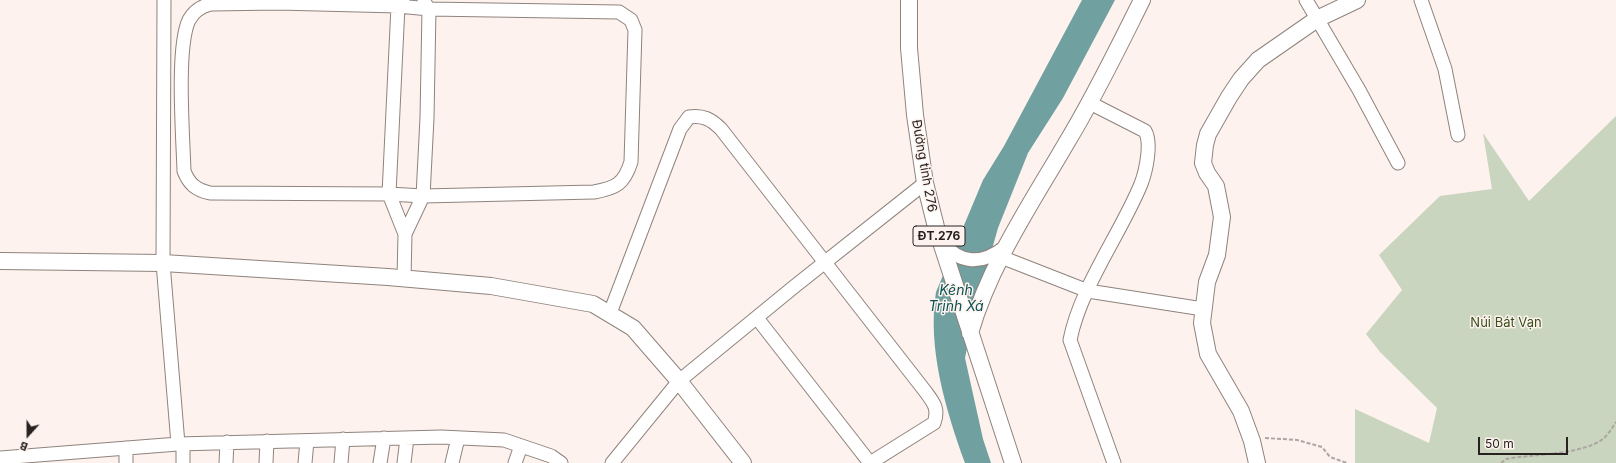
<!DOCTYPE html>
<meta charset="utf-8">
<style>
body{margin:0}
#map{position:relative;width:1616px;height:463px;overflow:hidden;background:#fdf2ed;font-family:Inter,sans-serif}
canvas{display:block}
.north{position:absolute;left:8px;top:415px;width:40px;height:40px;-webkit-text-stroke:3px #fdf2ed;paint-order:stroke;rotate:201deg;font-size:11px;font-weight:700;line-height:16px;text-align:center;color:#272220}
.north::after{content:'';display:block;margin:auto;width:14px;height:18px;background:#272220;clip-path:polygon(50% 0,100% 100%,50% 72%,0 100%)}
.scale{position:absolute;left:1478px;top:437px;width:90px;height:18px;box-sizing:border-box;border:2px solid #272220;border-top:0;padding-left:5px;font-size:12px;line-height:14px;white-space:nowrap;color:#272220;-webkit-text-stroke:3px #fdf2ed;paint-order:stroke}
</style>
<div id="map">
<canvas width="1616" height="463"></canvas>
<div class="north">B</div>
<div class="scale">50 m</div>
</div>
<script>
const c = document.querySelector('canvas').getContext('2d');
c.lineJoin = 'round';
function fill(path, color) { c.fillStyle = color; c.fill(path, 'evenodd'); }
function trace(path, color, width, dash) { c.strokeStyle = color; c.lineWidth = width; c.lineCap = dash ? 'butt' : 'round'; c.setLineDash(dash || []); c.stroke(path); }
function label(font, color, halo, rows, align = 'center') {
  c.font = font + ' Inter,sans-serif'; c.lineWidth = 3; c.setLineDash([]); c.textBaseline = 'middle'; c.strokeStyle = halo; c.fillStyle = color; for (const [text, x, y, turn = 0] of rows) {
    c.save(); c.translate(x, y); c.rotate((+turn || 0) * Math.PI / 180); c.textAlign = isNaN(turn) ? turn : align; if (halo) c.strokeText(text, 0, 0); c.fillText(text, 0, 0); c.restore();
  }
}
const green = new Path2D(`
 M1616,116v347h-261v-54l74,34 8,-35 -57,-56 -14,-18 36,-44 -23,-35 61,-59 52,-7 -9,-56 46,68z`);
const water = new Path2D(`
 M1082,0h33l-52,98 -35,55 -30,75 -23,81 -10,49 18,81 8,24h-26c-19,-52 -38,-115 -29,-171l47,-112 21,-34z`);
const path = new Path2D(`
 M1265,438l32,2 25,7 8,10 17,6
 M1501,463l5,-4c27,-5 75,-4 97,-20 5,-4 9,-11 13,-17`);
const minor = new Path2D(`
 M164,0l-1,263 15,181
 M403,0l-5,6 -9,188 16,40 -1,45
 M1306,0l53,90 39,73
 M1421,0l24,69 13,66
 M278,3l120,3 31,3 190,3 12,8 4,10 -4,132c-7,22 -15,26 -37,30l-171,4 -34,-2 -179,-1c-14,-3 -21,-9 -26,-22 -1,-34 -8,-124 5,-151 5,-9 13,-14 22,-16z
 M1090,103l55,28c7,12 1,40 -4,53 -20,49 -61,104 -71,156l44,123
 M405,234l18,-38 4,-78 2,-109 -5,-7
 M941,241c19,24 41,24 64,6
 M1001,257l87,34 115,18
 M610,313l70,-184 9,-12c14,-2 22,2 32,12l204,262c9,12 14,18 9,32l-64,40 -113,-145
 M126,448v15
 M0,458l178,-14 263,-7 63,3 47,16 10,7
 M183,463v-19
 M226,463l1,-21
 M266,463l1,-22
 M305,463l2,-22
 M341,463l2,-24
 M380,463l4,-25
 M404,463l3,-25
 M452,463l6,-25
 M515,463l6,-17
 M612,463l67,-82 116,-95 130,-103`);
const major = new Path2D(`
 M909,0v48l6,67 10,68 11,44 77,236
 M0,261l163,2 225,14 103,9 102,18 40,24 46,53 64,82
 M970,333c20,-69 61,-129 97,-191 28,-46 51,-94 75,-142
 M1257,463l-5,-22 -11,-30 -33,-57 -6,-31 5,-41 10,-27 5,-38 -6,-31 -9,-13 -4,-10 2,-18 3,-11 21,-37 12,-18 17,-19 59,-41 40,-19`);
const shields = [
 [939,236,52]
];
const shieldNames = [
 ["ĐT.276",939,236]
];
const streetNames = [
 ["Đường tỉnh 276",924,166,80]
];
const parkNames = [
 ["Núi Bát Vạn",1506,323]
];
const waterNames = [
 ["Kênh",956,291],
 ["Trịnh Xá",956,307]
];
fill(green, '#c9d5be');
fill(water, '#70a0a0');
trace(minor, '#8f837d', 15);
trace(major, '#8f837d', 18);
trace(path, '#ada5a1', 2, [4, 2]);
trace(minor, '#fff', 13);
trace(major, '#fff', 16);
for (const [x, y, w] of shields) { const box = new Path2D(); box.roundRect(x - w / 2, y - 10, w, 20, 3); c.fillStyle = '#fdf2ed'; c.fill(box); trace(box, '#272220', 1); }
label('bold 12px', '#272220', null, shieldNames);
label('13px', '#272220', '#fdf2ed', streetNames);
label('13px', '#39501d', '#fdf2ed', parkNames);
label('italic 14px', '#095253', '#fdf2ed', waterNames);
</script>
